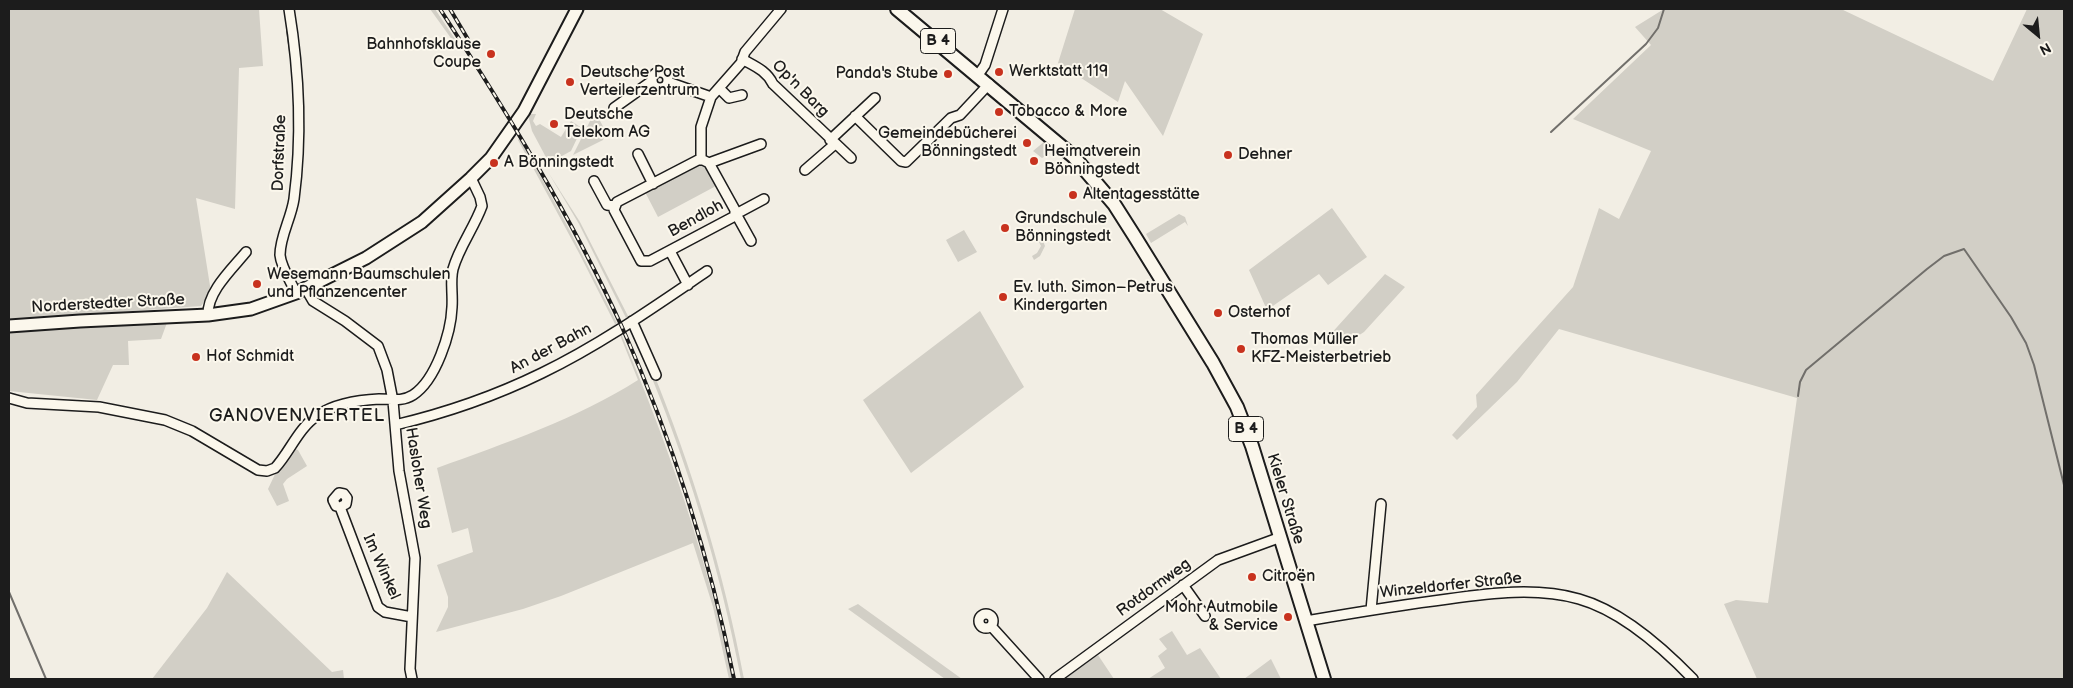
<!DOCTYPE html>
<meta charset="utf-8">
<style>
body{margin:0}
#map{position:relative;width:2073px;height:688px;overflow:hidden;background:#f2eee4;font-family:"Balsamiq Sans",sans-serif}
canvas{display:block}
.frame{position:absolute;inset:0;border:10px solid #1c1c1c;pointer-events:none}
.north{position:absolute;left:2013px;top:10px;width:50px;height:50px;-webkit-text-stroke:4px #fbf7ec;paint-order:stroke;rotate:152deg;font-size:14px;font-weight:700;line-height:20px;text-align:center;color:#1c1c1c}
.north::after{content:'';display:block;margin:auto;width:18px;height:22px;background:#1c1c1c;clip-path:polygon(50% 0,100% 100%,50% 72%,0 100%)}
</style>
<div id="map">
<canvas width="2073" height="688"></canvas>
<div class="frame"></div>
<div class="north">N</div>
</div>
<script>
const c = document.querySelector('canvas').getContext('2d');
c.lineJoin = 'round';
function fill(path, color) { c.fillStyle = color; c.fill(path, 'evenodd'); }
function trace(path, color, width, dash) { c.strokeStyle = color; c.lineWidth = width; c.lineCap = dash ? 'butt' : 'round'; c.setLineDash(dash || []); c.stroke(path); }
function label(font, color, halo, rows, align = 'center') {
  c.font = font + ' "Balsamiq Sans",sans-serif'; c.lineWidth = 4; c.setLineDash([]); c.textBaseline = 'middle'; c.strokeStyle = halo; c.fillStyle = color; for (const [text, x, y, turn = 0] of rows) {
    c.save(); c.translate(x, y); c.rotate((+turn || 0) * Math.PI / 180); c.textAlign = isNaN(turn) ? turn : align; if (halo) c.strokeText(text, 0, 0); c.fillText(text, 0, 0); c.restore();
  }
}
const green = new Path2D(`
 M9,9h250l4,57 -24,2 -4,141 -39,-11 15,94 -10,14 -192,14z
 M430,9h5l20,30 -2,2z
 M1075,9h85l43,25 -40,102 -38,-55 -7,21 -60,-39z
 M1664,9h177l152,72 34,-72h37v670h-307l-33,-75 12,-4 32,3 29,-205 -238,-69 -42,53 -60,58 -5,-5 25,-28 -1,-12 97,-108 26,-79 20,11 32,-68 -78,-32 78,-74 -16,-18z
 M532,114h4l-3,7 3,5 4,-2 21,13 10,-16 11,7 -11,23 -22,12 -17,-32 -4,-16z
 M593,115l6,4 7,13 -3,8 -30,15z
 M520,138l49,91 48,94 -5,4v2l-24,18 -83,40 -2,-3 41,-16 40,-21 31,-23 -36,-71 -61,-113z
 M1045,141l10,9 -13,8 -9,-7z
 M699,163l6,3 11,20 -58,31 -13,-25z
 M548,172l32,50 48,94 -2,2 -47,-94z
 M1332,208l35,49 -39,28 -9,-11 -52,36 -18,-40z
 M1179,214l6,3 3,9 -3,-4 -34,21 -5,-9z
 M964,230l13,22 -19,10 -12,-22z
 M1039,230l6,16 -5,10 -6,4 -2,-4 5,-3 4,-7 -7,-14z
 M1385,274l20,13 -41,45 -17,11 -19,-6z
 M980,311l44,76 -113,86 -48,-73z
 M168,320l-7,19 -33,2 1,24h-16l-16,35 -88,-9v-61z
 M620,331c48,113 88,228 112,348h-3l-16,-72 -20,-64 -132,53 -38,13 -87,23 12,-25v-10l-11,-32 36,-13 -5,-24 -16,5 -15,-65c69,-25 139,-49 201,-88l-18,-45 -30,19 -46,23z
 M642,354l9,13c41,100 73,206 93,312h-3c-21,-111 -55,-221 -99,-325z
 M1250,421l5,10 16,49 -2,1 -21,-58z
 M293,448l5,2 9,16 -20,13 -4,5 6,17 -12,5 -9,-17 9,-19z
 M227,572l105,100 11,-2 1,9h-192l55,-71z
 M858,604l104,75h-17l-97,-70z
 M1172,631l15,24 13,-7 21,31h-73l17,-11 -7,-12 9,-7 -8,-10z
 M1098,655l16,24h-51z
 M1271,659l10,20h-37z`);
const stream = new Path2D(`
 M287,31l3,20
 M1551,132l95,-88 12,-16 6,-19
 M1798,396l2,-14 6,-12 121,-101 17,-13 20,-7 47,68 15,26 8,22 30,120
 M9,592l37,87`);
const street = new Path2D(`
 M289,9c10,61 13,129 5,190 -3,20 -14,37 -14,56 1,12 11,27 16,38
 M742,59c12,7 24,11 31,25l78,74
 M652 80a8 8 0 1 1 16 0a8 8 0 1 1-16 0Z
 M978,75l7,-10 18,-56
 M668,82l43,15
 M719,88l10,10 13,-3
 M614,108l38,-27
 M855,116l46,45 5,1 45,-44 9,-3 29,-31
 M830,140l45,-42
 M638,154l15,30
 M698,160h5l6,3 26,47v6l-85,45h-9l-27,-51 3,-8z
 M701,160v-33l10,-30 30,-34 4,-11 36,-43
 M709,163l52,-19
 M805,170l30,-26
 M594,181l13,24 8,1
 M751,241l-15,-27 28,-15
 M670,251l18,34
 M306,289l7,12 32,20 33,25 9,24 6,31 6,70 16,87 -5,111 2,10
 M208,315c-1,-23 24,-46 38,-63
 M632,321l24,54
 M9,398l18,5 72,4 66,13 27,11 66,39 9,1 8,-3c15,-16 23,-40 43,-53 18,-12 40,-15 61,-16 12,0 23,3 34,-4 23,-15 38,-62 39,-88 1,-13 -2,-26 1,-38 6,-22 21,-41 29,-63l-2,-9 -9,-19
 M395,425c51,-12 100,-29 147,-52 58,-28 112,-66 165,-102
 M340,507l-4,-1 -3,-6 6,-7 5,1 3,4 -1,6 -6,3 38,100 7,5 27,5
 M1183,585l22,31
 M1371,610l10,-106
 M979 621a7 7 0 1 1 14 0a7 7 0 1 1-14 0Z
 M1306,621c47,-8 94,-16 142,-22 43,-6 89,-12 131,0 43,12 84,49 114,80
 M991,626l48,53
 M1055,679l163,-119 63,-23`);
const secondary = new Path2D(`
 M9,326l71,-5 128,-6 43,-6 45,-16 70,-35 56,-36 49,-44 20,-20 33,-47 53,-102`);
const primary = new Path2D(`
 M897,9l177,148 40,47 21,33 78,126 24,44 15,39 72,233`);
const rail = new Path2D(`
 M440,9c66,102 131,207 182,318 50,112 88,231 112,352
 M450,9l19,32`);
const markers = [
 [491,54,5,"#c8321e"],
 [999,72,5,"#c8321e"],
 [948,74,5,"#c8321e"],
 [570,82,5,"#c8321e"],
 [999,112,5,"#c8321e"],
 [554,124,5,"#c8321e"],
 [1027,143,5,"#c8321e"],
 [1228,155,5,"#c8321e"],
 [1034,161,5,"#c8321e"],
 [494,163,5,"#c8321e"],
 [1073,195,5,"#c8321e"],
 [1005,228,5,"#c8321e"],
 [257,284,5,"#c8321e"],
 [1003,297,5,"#c8321e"],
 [1218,313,5,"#c8321e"],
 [1241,349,5,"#c8321e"],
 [196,357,5,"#c8321e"],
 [1252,577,5,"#c8321e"],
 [1288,617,5,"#c8321e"]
];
const shields = [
 [938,41,35],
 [1246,429,35]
];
const shieldNames = [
 ["B 4",938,41],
 ["B 4",1246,429]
];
const poiNames = [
 ["Bahnhofsklause",481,45,"right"],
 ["Coupe",481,63,"right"],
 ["Werktstatt 119",1009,72],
 ["Deutsche Post",580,73],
 ["Verteilerzentrum",580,91],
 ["Panda's Stube",938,74,"right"],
 ["Tobacco & More",1009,112],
 ["Deutsche",564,115],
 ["Telekom AG",564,133],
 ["Gemeindebücherei",1017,134,"right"],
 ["Bönningstedt",1017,152,"right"],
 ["Heimatverein",1044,152],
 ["Bönningstedt",1044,170],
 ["Dehner",1238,155],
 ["A Bönningstedt",504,163],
 ["Altentagesstätte",1083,195],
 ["Grundschule",1015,219],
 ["Bönningstedt",1015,237],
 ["Wesemann Baumschulen",267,275],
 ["und Pflanzencenter",267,293],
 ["Ev. luth. Simon–Petrus",1013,288],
 ["Kindergarten",1013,306],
 ["Osterhof",1228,313],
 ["Thomas Müller",1251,340],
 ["KFZ-Meisterbetrieb",1251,358],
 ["Hof Schmidt",206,357],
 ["Citroën",1262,577],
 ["Mohr Autmobile",1278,608,"right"],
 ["& Service",1278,626,"right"]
];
const streetNames = [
 ["Op'n Barg",800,89,45],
 ["Dorfstraße",280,153,-88],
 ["Bendloh",696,219,-29],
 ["Norderstedter Straße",108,304,-3],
 ["An der Bahn",551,349,-28],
 ["Hasloher Weg",418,478,81],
 ["Kieler Straße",1285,499,73],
 ["Im Winkel",381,567,66],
 ["Winzeldorfer Straße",1451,586,-6],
 ["Rotdornweg",1154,588,-36]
];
const neighbourhoodNames = [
 ["GANOVENVIERTEL",297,416]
];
fill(green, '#d2cfc6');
trace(stream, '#716f6b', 2);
trace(street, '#1c1c1c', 12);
trace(secondary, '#1c1c1c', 15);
trace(primary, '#1c1c1c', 16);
trace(street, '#fbf7ec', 9);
trace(secondary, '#fbf7ec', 11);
trace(primary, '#fbf7ec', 12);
trace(rail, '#1c1c1c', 4);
trace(rail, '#fbf7ec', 2, [5.5]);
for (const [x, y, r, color] of markers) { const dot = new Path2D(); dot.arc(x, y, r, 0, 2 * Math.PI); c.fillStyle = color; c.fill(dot); trace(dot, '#fbf7ec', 2); }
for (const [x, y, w] of shields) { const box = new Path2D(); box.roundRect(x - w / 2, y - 12.5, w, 25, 4); c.fillStyle = '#fbf7ec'; c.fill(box); trace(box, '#1c1c1c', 1); }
label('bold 15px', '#1c1c1c', null, shieldNames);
label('16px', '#1c1c1c', '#fbf7ec', poiNames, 'left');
label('16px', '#1c1c1c', '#fbf7ec', streetNames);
c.letterSpacing = '1px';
label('18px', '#1c1c1c', '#fbf7ec', neighbourhoodNames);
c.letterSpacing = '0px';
</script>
